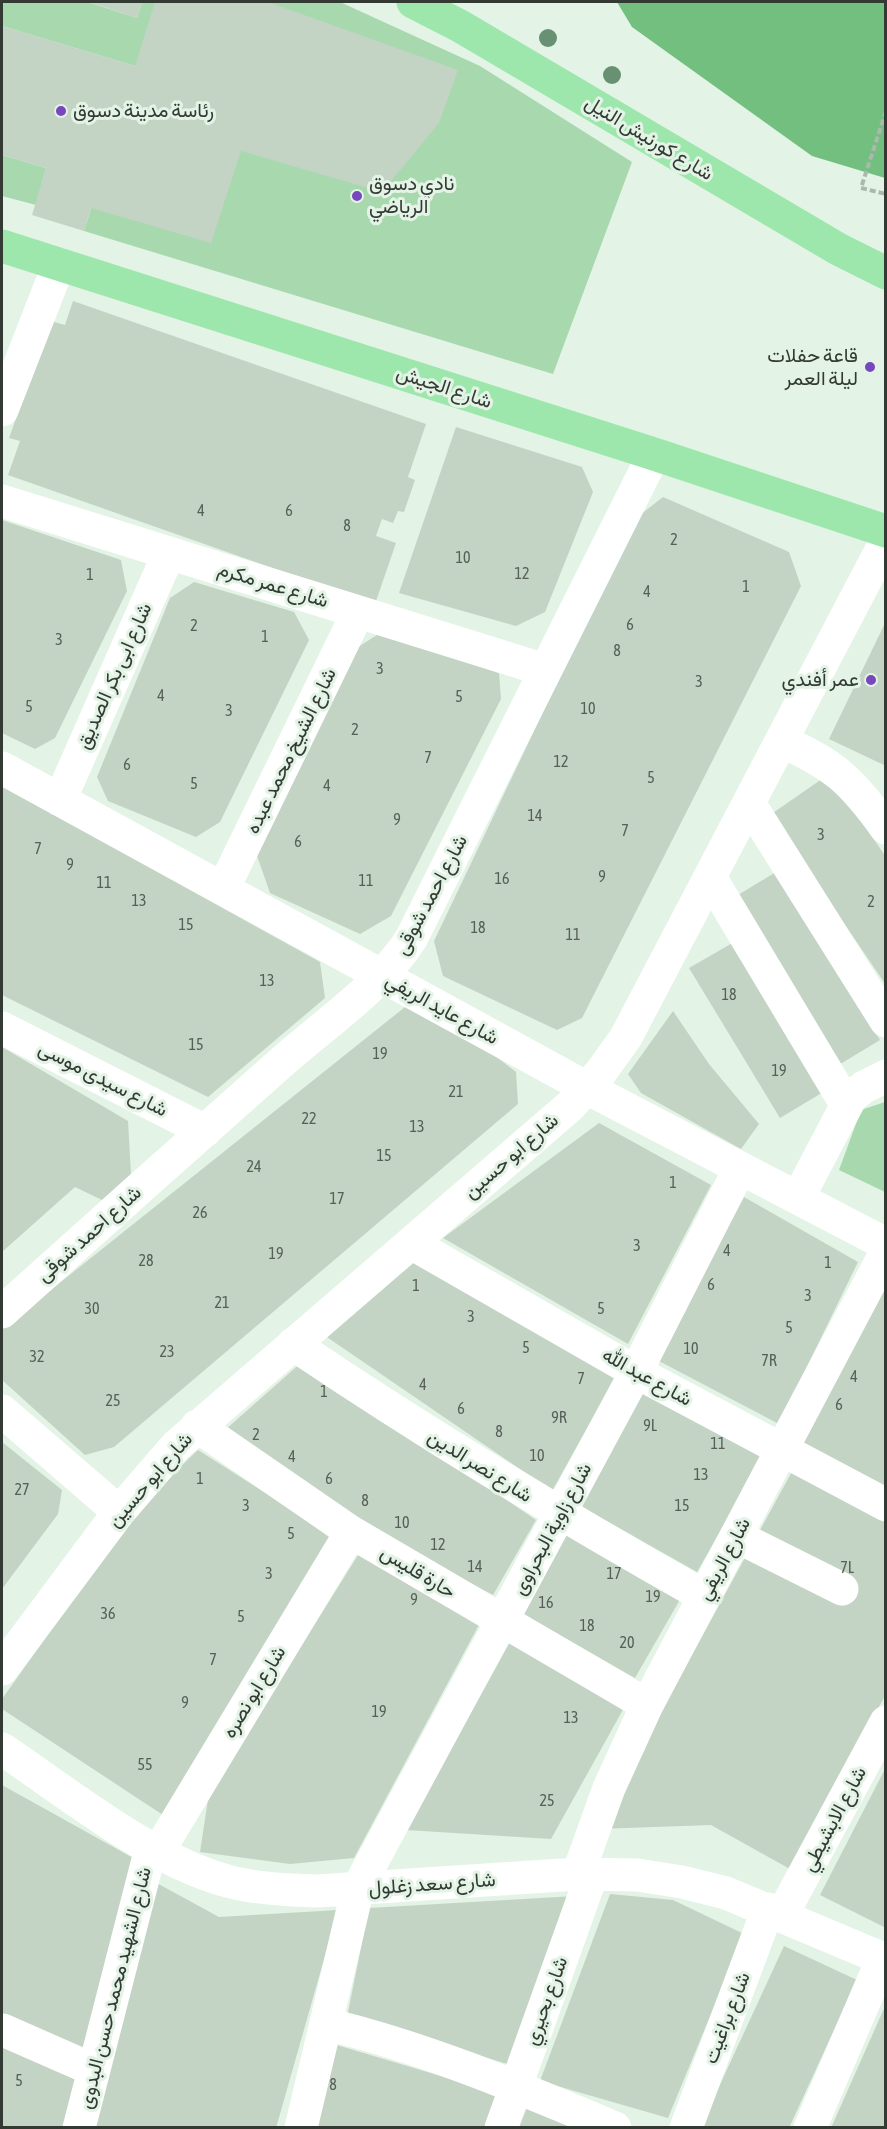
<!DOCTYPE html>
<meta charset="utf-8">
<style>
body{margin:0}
#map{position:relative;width:887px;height:2129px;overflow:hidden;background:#e3f3e5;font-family:"Asap Condensed",sans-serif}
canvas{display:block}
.frame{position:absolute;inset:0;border:3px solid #333a34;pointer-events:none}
</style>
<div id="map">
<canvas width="887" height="2129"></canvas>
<div class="frame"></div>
</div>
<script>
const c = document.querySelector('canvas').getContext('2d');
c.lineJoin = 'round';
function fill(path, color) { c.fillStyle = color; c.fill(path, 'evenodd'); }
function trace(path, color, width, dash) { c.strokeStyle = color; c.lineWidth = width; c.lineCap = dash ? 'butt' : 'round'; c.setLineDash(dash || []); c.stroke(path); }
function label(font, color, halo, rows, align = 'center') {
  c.font = font + ' "Asap Condensed",Vazirmatn,sans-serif'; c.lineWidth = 6; c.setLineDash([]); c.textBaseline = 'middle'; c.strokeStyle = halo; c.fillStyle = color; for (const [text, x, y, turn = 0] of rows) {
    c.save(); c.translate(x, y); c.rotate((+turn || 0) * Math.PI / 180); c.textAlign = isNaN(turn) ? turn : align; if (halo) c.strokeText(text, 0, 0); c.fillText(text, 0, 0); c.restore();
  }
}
const green = new Path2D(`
 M2,2h86l49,16 5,-16h198l140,64 152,96 -79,212 -469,-143 51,-165 -133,-40z
 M2,155l44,13 -10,37 -34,-9z
 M885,1102v90l-46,-22 22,-60z`);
const water = new Path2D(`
 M617,2h268v176l-73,-22 -180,-129z`);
const building = new Path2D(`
 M89,2h53l-5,16z
 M155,2h113l190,68 -19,53 -57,69 -141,-41 -30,92 -120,-35 -7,23 -52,-16 14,-47 -44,-13v-129l133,40z
 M73,301l353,123 -18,53 7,3 -11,32 -6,-1 -5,12 -11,-4 -6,17 20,7 -21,61 -367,-129 12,-34 -11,-3 42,-117 14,4z
 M456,427l126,40 11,25 -48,120 -29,14 -117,-33z
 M663,497l126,55 12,34 -219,432 -25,12 -114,-54 -9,-35 201,-422z
 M2,520l119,40 6,31 -72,147 -20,11 -33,-16z
 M194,582l100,30 15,28 -89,182 -24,15 -88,-36 -11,-24 73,-179z
 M886,621v145l-57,-27z
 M380,633l119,40 2,26 -110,217 -31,18 -90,-41 -14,-40 99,-204z
 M829,774l57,83v128l-116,-170z
 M2,786l318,176 5,36 -117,99 -206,-102z
 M776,872l104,168 -43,26 -104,-168z
 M736,941l89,150 -45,27 -91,-150z
 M405,1007l28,1 83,64 2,32 -404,343 -29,8 -83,-75v-51z
 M673,1011l36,53 50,60 -18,25 -100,-56 -13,-19z
 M2,1047l126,74 3,53 -29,26 -27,-13 -73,65z
 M599,1123l112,62 -83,159 -185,-106z
 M744,1197l114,65 -79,162 -122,-64z
 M414,1259l203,116 -65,116 -231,-158z
 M886,1282v204l-85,-45z
 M303,1361l233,159 -43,75 -121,-63 -147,-102z
 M642,1383l123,70 -68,119 -124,-70z
 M2,1442l60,48 -4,24 -56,75z
 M198,1450l135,86 -170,279 -161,-106v-10l140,-196z
 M795,1466l91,49v179l-96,175 -79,-44 -114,4z
 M563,1528l119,68 -47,82 -119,-68z
 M365,1544l116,77 -127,237 -64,6 -90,-12 9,-59z
 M510,1642l115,64 -74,133 -145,-9z
 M886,1767v161l-66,-33z
 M2,1785l133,74 -53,197 -80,-38z
 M153,1881l66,36 119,-7 -62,218h-190z
 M610,1894l63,6 71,34 -76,184 -128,-37z
 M575,1896l-57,171 -171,-50 22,-109z
 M784,1946l73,34 -68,148h-89z
 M886,2004v124h-55z
 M2,2035l77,34 -16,59h-61z
 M330,2043l171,51 -12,34h-179z
 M528,2105l60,23h-69z`);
const path = new Path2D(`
 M886,111l-25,77 25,6`);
const minor = new Path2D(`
 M2,410l57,-146
 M2,501l543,169
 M781,741c53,23 71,40 105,87
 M2,768l585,320 299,156
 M60,800l109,-247
 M749,803l137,218
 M710,877l136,227
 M223,889l135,-277
 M2,1028l203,103
 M798,1198l53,-101 13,-10 22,-11
 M411,1243l225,129 250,133
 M2,1312c93,-84 187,-168 281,-251 44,-39 96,-73 128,-122l243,-485
 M293,1344c135,91 269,172 411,252
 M2,1411l117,101
 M197,1426l154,106 296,173
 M736,1536l106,53
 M2,1669l117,-157 57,-66 394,-340 31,-34 25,-35 260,-496
 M2,1749c67,45 154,116 233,134 27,6 54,7 82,8l261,-17 59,1 45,7 44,11 160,67
 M158,1852l193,-320
 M578,1874l31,-86 38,-83 239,-453
 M782,1915l104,-193
 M326,2024c100,24 194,64 289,104
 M3,2030l91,40
 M79,2128l72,-280
 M301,2128l57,-240 278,-516 104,-204
 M501,2128l91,-254
 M686,2128l82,-219
 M810,2128l73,-170`);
const major = new Path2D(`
 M413,2l47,24 378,223 48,24
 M2,246l652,208 232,77`);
const trees = [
 [548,38],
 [612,75]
];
const markers = [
 [61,111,6,"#7747be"],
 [357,196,6,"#7747be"],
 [870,367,6,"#7747be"],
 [871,680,6,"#7747be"]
];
const numberNames = [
 ["4",201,511],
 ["6",289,511],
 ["8",347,526],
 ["2",674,540],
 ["10",463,558],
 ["12",522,574],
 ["1",90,575],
 ["1",746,587],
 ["4",647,592],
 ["6",630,625],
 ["2",194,626],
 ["1",265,637],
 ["3",59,640],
 ["8",617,651],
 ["3",380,669],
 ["3",699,682],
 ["4",161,696],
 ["5",459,697],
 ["5",29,707],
 ["10",588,709],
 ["3",229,711],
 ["2",355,730],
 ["7",428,758],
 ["12",561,762],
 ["6",127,765],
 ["5",651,778],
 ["5",194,784],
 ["4",327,786],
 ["14",535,816],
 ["9",397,820],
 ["7",625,831],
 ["3",821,835],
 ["6",298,842],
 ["7",38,849],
 ["9",70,865],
 ["9",602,877],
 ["16",502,879],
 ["11",366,881],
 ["11",104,883],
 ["13",139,901],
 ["2",871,902],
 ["15",186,925],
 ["18",478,928],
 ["11",573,935],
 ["13",267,981],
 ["18",729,995],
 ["15",196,1045],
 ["19",380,1054],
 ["19",779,1071],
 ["21",456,1092],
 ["22",309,1119],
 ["13",417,1127],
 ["15",384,1156],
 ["24",254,1167],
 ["1",673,1183],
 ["17",337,1199],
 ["26",200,1213],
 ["3",637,1246],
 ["4",727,1251],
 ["19",276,1254],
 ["28",146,1261],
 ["1",828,1263],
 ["6",711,1285],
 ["1",416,1286],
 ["3",808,1296],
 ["21",222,1303],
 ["30",92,1309],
 ["5",601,1309],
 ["3",471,1317],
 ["5",789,1328],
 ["5",526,1348],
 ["10",691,1349],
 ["23",167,1352],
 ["32",37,1357],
 ["7R",769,1361],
 ["4",854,1377],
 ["7",581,1379],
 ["4",423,1385],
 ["1",324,1392],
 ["25",113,1401],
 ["6",839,1405],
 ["6",461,1409],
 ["9R",559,1418],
 ["9L",650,1426],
 ["8",499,1432],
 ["2",256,1435],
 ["11",718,1444],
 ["10",537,1456],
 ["4",292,1457],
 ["13",701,1475],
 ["1",200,1479],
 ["6",329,1479],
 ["27",22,1490],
 ["8",365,1501],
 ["3",246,1506],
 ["15",682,1506],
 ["10",402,1523],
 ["5",291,1534],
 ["12",438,1545],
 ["14",475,1567],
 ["7L",847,1568],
 ["3",269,1574],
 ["17",614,1574],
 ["19",653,1597],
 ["9",414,1600],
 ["16",546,1603],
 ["36",108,1614],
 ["5",241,1617],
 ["18",587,1626],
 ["20",627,1643],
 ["7",213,1660],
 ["9",185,1703],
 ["19",379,1712],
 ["13",571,1718],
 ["55",145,1765],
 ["25",547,1801],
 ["5",19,2081],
 ["8",333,2085]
];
const poiNames = [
 ["رئاسة مدينة دسوق",73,111],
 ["نادي دسوق",369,184],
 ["الرياضي",369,207],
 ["قاعة حفلات",858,356,"right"],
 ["ليلة العمر",858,379,"right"],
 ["عمر أفندي",859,680,"right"]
];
const streetNames = [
 ["شارع كورنيش النيل",649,138,31],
 ["شارع الجيش",444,387,18],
 ["شارع عمر مكرم",273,585,17],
 ["شارع ابى بكر الصديق",114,676,-66],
 ["شارع الشيخ محمد عبده",291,751,-64],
 ["شارع احمد شوقى",431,895,-62],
 ["شارع عايد الريفي",442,1009,29],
 ["شارع سيدى موسى",103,1079,27],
 ["شارع ابو حسين",511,1156,-41],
 ["شارع احمد شوقى",89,1234,-42],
 ["شارع عبد الله",647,1377,29],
 ["شارع نصر الدين",480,1466,32],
 ["شارع ابو حسين",150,1480,-49],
 ["شارع زاوية البحراوى",552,1529,-62],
 ["شارع الريفي",724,1559,-62],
 ["حارة قليس",418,1572,31],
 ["شارع ابو نصره",254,1692,-59],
 ["شارع الابشيطي",834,1819,-62],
 ["شارع سعد زغلول",432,1884,-4],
 ["شارع الشهيد محمد حسن البدوى",115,1988,-76],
 ["شارع بحيري",546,2001,-70],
 ["شارع براغيت",727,2018,-69]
];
fill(green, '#a8d9ae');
fill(water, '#72bf80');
fill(building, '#c3d3c4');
trace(path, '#abb9ad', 4, [6, 3]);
trace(minor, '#fff', 33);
trace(major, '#9de7ad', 33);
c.fillStyle = '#689174';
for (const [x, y] of trees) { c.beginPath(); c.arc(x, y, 9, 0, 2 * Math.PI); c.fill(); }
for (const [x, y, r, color] of markers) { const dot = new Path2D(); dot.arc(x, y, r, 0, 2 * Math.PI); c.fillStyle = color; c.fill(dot); trace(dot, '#e3f3e5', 2); }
label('16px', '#576058', null, numberNames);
label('20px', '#333a34', '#e3f3e5', poiNames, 'left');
label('20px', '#333a34', '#e3f3e5', streetNames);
</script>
